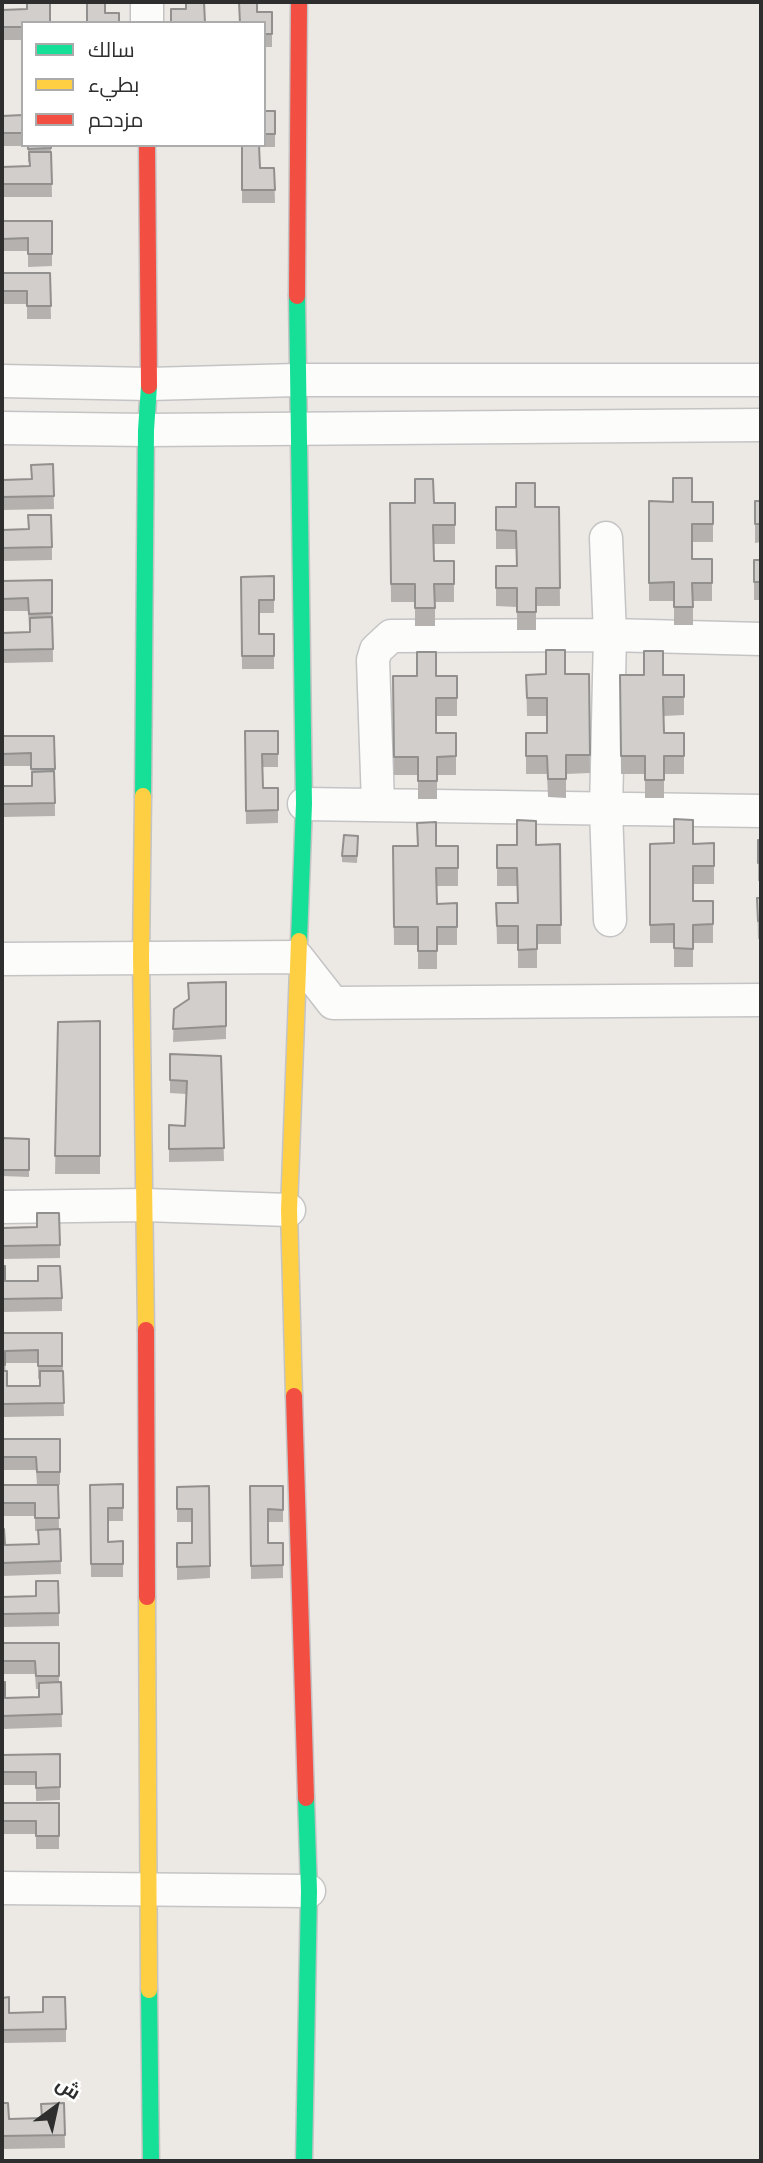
<!DOCTYPE html>
<meta charset="utf-8">
<style>
body{margin:0}
#map{position:relative;width:763px;height:2163px;overflow:hidden;background:#ece8e4;font-family:Overpass,Cairo,sans-serif}
canvas{display:block}
.frame{position:absolute;inset:0;border:4px solid #2e2e2e;pointer-events:none}
.legend{position:absolute;left:21px;top:21px;width:245px;height:126px;box-sizing:border-box;background:#fff;border:2px solid #ababab;margin:0;padding:9px 12px;list-style:none;font-size:21px;color:#2e2e2e}
.legend li{display:flex;align-items:center;gap:14px;height:35px}
.legend b{width:35px;border:2px solid #ababab}
.north{position:absolute;left:21px;top:2072px;width:70px;height:70px;-webkit-text-stroke:5px #fff;paint-order:stroke;rotate:33deg;font-size:19px;font-weight:700;line-height:28px;text-align:center;color:#2e2e2e}
.north::after{content:'';display:block;margin:auto;width:24px;height:32px;background:#2e2e2e;clip-path:polygon(50% 0,100% 100%,50% 72%,0 100%)}
</style>
<div id="map">
<canvas width="763" height="2163"></canvas>
<div class="frame"></div>
<ul class="legend">
<li><b style="height:9px;background:#16e098"></b>سالك</li>
<li><b style="height:9px;background:#ffcf43"></b>بطيء</li>
<li><b style="height:9px;background:#f24e42"></b>مزدحم</li>
</ul>
<div class="north">ش</div>
</div>
<script>
const c = document.querySelector('canvas').getContext('2d');
c.lineJoin = 'round';
function trace(path, color, width, dash) { c.strokeStyle = color; c.lineWidth = width; c.lineCap = dash ? 'butt' : 'round'; c.setLineDash(dash || []); c.stroke(path); }
function fill(path, color) { c.fillStyle = color; c.fill(path, 'evenodd'); }
const street = new Path2D(`
 M147,2v21
 M2,381l147,3 148,-4h464
 M2,428l144,2 615,-5
 M606,538l4,97 -4,175 4,110
 M304,804l457,7
 M378,804l-5,-144 3,-10 15,-14 219,-1 151,4
 M2,959l295,-2 36,46 428,-3
 M2,1207l143,-2 144,5
 M2,1888l307,3`);
const fast = new Path2D(`
 M297,296l7,508 -5,137
 M143,796l3,-366 3,-44
 M149,1990l2,171
 M304,2161l5,-270 -3,-93`);
const slow = new Path2D(`
 M143,796l-2,161 5,373
 M294,1396l-5,-186 10,-269
 M147,1597l2,393`);
const jam = new Path2D(`
 M147,145l2,241
 M297,296l2,-294
 M146,1330l1,267
 M294,1396l12,402`);
const wall = new Path2D(`
 M26,2h24l-27,21v17h-21v-30l25,-1v-7z
 M257,12h15v35h-8v-24z
 M264,111h11v36h-16l1,21h14l1,35h-33v-58h22z
 M23,115v30h28l1,52h-50v-30l27,-1v-4h-1v-16h-26v-30z
 M2,221h50v45l-24,1v-16h-26z
 M2,273h48l1,46h-24v-15h-25z
 M53,464l1,45 -52,1v-30l29,-1z
 M649,501l64,1v40h-21v17h20v42h-19v24h-19v-24h-25z
 M755,501h6v41l-6,1z
 M390,503h65v41h-21v17h20v41h-19v24h-20v-24h-24z
 M496,507h63l1,99h-24v24h-19v-23l-21,-1v-40h21l-1,-17h-20z
 M28,515l24,32v13l-50,1v-31h26z
 M754,560h7v40h-7z
 M274,576v37h-15v21h15v35h-32l-1,-92z
 M52,580l1,82 -51,1v-30l28,-1v-5h-1l-1,-16h-26v-30z
 M589,674l1,99 -24,1v24l-18,-1 -1,-23h-21v-41h21v-17h-20l-1,-41z
 M620,675h64v40l-20,1v17h20v41h-20v24h-19v-24h-24z
 M393,676h64v40h-21v17h20v42h-19v24h-19v-24h-24z
 M245,731h33v36h-15v21h15v35l-32,1z
 M2,736h52l1,80 -53,1v-31h30l-1,-20h-29z
 M758,840h3v41h-3z
 M358,843l-1,20 -15,-1v-6z
 M674,843h40v41h-21v17h20v42h-20v24h-19v-24h-24v-99z
 M560,844l1,100h-24v24h-19v-24h-21l-1,-41h22l-1,-17h-20v-41z
 M393,846h65v40h-21v18l20,-1v42h-20v24h-19v-24h-24z
 M757,898h4v41h-3z
 M226,982v57l-53,3 1,-33 14,-9v-17z
 M100,1021v153h-45l3,-152z
 M170,1054l51,2 3,105 -55,1v-37l16,1 1,-32 -16,-1z
 M2,1138l27,1v38l-27,-1z
 M2,1213l1,15 57,17v13l-58,1z
 M2,1266l3,15 57,17v13l-60,1z
 M2,1333h60l2,83 -62,1zM5,1363h33v16h2v7h-33z
 M2,1439h58v46h-23l-1,-15h-33v14h-1z
 M123,1484v37h-15v21l15,-1v36h-32l-1,-92z
 M2,1485h56l1,44h1l1,45 -59,2v-47l3,16 33,-1v-13h-3v-15h-33z
 M209,1486l1,92 -33,2v-37h15v-21h-15v-35z
 M250,1486h33v36h-15v21h15v35l-32,1z
 M2,1585v12l57,16v13l-57,1z
 M2,1643h57v39h2l1,45 -60,2v-47l3,16 34,-1v-8h-3l-1,-15h-33z
 M60,1754v46l-24,1v-16h-33v15h-1v-45z
 M2,1803h57v46h-23v-15h-34v14z
 M2,1998l7,15 57,16v13l-64,1z
 M2,2103l7,16 32,-1v-14l23,-1 1,45 -63,1z`);
const building = new Path2D(`
 M27,2h23v21h-27v4h-21v-17l25,-1z
 M87,2h18v11h14v10h-32z
 M186,2h18l1,21h-34v-14h15z
 M239,2h18v10h15v22h-8v-11h-24z
 M264,111h11v23h-11z
 M23,115v18h-21v-17z
 M28,145h23v3l-23,1z
 M242,145h17l1,23h14l1,22h-33z
 M29,152h22l1,32h-50v-17l28,-1z
 M2,221h50v33h-24v-16l-26,1z
 M2,273h48l1,33h-24v-15h-25z
 M53,464l1,32 -52,1v-17l30,-1 -1,-14z
 M673,478h19v24h21v22h-21v35h20v24h-20l1,24h-19v-25l-25,1v-82l24,1z
 M415,479h18l1,24h21v22h-22l1,36h20v23h-20l1,24h-20v-24h-24l-1,-81h25z
 M516,483h19v24h24l1,81h-24v24h-19v-24h-21v-22h21l-1,-35 -20,-1v-23h20z
 M755,501h6v23h-6z
 M28,515h23l1,32 -50,1v-18l27,-1z
 M754,560h7v22h-7z
 M274,576v24h-15v34h15v22h-32l-1,-79z
 M52,580v33l-23,1 -1,-16 -26,1v-18z
 M52,617l1,32 -51,1v-17l28,-1v-14z
 M546,650h19v24h24l1,81h-24v24h-18l-1,-23h-21v-23h21v-35h-20l-1,-23 20,-1z
 M644,651h19v24h21v22h-21l1,36h20v23h-20v24h-19v-24h-24l-1,-81h24z
 M417,652h19v24h21v22h-21v35h20v23l-19,1v24h-19v-24h-24l-1,-81h24z
 M245,731h33v23h-16l1,34h15v22l-32,1z
 M2,736h52l1,33h-24v-16l-29,1z
 M54,771l1,32 -53,1v-18h30v-14z
 M674,819l19,1v24l21,-1v23h-21v35h20v23l-20,1v24l-19,-1v-24l-24,1v-81l24,-1z
 M517,820l19,1v24l24,-1 1,81h-24v24l-19,1v-24h-21l-1,-23h22l-1,-35h-20v-23h20z
 M436,822v24h22v22h-22l1,36 20,-1v24h-20v24h-19v-24h-24l-1,-81h25l-1,-23z
 M344,835l14,1 -1,20h-15z
 M758,840h3v23h-3z
 M757,898h4v23h-3z
 M226,982v44l-53,3 1,-20 15,-10 -1,-16z
 M100,1021v135h-45l3,-134z
 M170,1054l51,2 3,92 -55,1v-24l16,1 2,-45 -17,-1z
 M2,1138l27,1v31h-27z
 M2,1213h1v15l34,-1v-14h22l1,32 -58,1z
 M2,1266h3v15h33v-15h22l2,32 -60,1z
 M2,1333h60v33h-24v-16l-33,1v14h-3z
 M2,1371h5v15h33v-15h23l1,32 -62,1z
 M2,1439h58v33h-23l-1,-15h-34l1,14h-1z
 M123,1484v24h-15v34l15,-1v23h-32l-1,-79z
 M2,1485h56l1,33h-24v-15h-33z
 M209,1486l1,80 -33,1v-24h15v-34h-15v-22z
 M250,1486h33v24l-15,-1v34h15v22l-32,1z
 M2,1529h2l1,16 34,-1 -1,-14 22,-1 1,32 -59,2z
 M36,1581h22l1,32 -57,1v-29v12l34,-1z
 M2,1643h57v33h-23l-1,-15h-33z
 M2,1682h3v16l34,-1v-14l22,-1 1,32 -60,2z
 M60,1754v33l-24,1v-16h-33v15h-1v-32z
 M2,1803h57v33h-23v-15h-34v14z
 M9,1997v16l34,-1v-15h22l1,32 -64,1v-32z
 M2,2103h6l1,16 33,-1 -1,-14 23,-1 1,32 -63,1z`);
trace(street, '#c5c4c5', 35);
trace(fast, '#c5c4c5', 19);
trace(slow, '#c5c4c5', 19);
trace(jam, '#c5c4c5', 19);
trace(street, '#fcfcfb', 32);
trace(fast, '#16e098', 16);
trace(slow, '#ffcf43', 16);
trace(jam, '#f24e42', 16);
fill(wall, '#b4b1af');
fill(building, '#d1cecb');
trace(building, '#92908e', 2);
</script>
